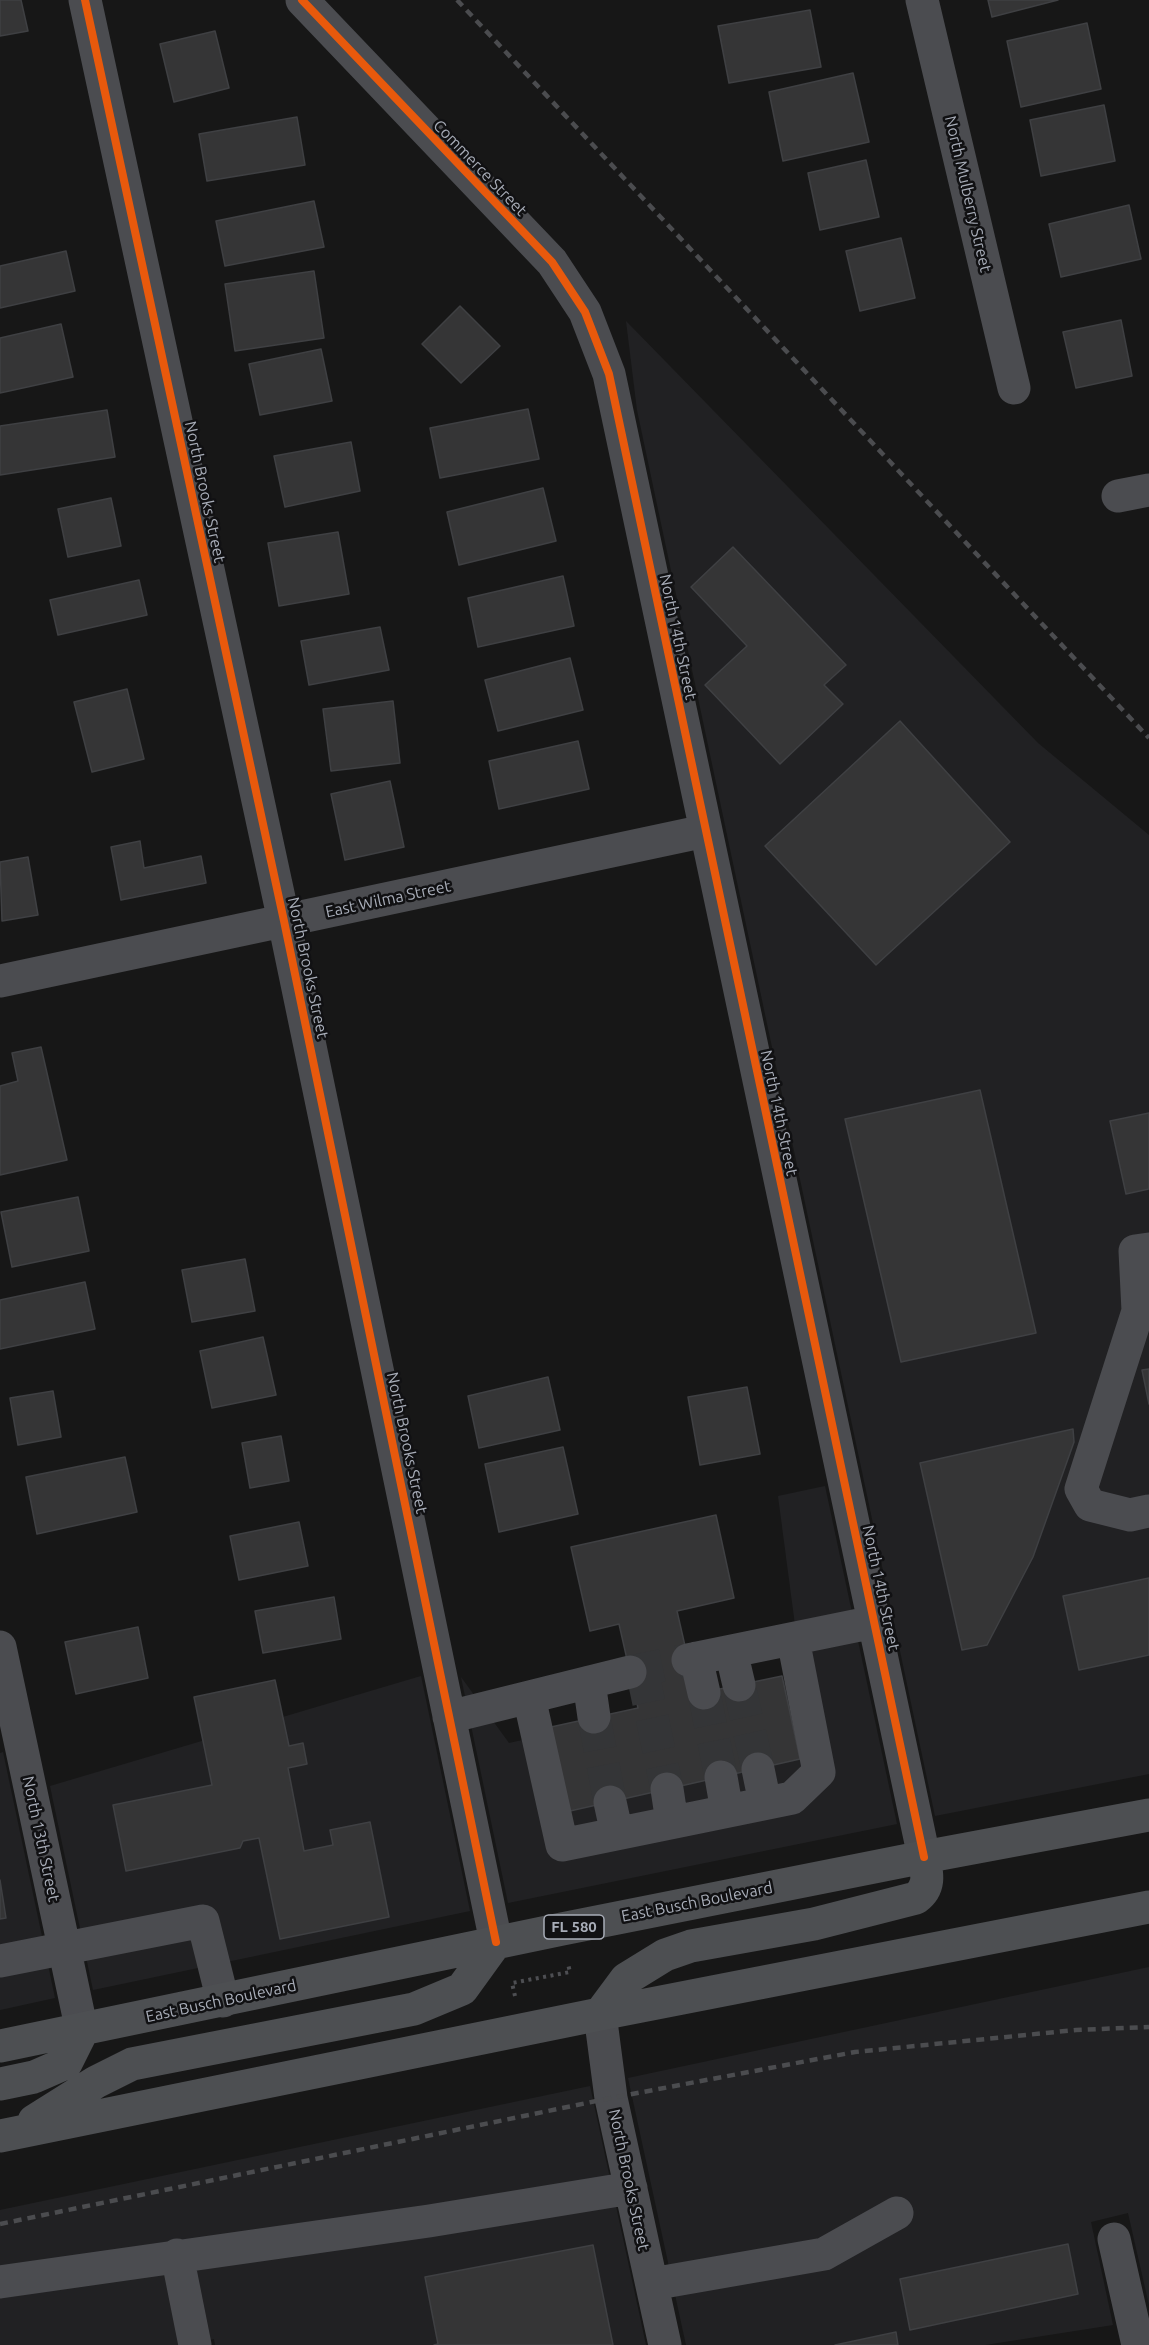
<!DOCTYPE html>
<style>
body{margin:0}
canvas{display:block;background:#171717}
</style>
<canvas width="1149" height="2345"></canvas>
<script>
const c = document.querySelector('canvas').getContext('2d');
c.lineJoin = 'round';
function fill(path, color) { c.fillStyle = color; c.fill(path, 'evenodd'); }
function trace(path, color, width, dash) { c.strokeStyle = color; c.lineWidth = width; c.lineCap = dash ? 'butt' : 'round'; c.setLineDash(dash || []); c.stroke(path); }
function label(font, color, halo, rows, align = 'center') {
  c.font = font + ' Ubuntu,sans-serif'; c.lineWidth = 5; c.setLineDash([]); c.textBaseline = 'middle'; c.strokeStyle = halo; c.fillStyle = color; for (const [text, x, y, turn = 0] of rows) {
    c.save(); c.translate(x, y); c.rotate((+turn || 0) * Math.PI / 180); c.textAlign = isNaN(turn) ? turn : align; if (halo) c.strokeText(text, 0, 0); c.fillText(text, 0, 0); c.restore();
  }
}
const built = new Path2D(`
 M626,321l412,422 111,92v939l-214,42 -298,-1406z
 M825,1486l72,338 -389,79 -47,-226 48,66 293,-65 -24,-182z
 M421,1676l49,235 -377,79 -43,-204z
 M3,1752l52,246 -55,12v-257z
 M1149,1967v338l-21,-92 -37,9 22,103 -128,20h-299l-58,-267z
 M590,2086l56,259h-431l-1,-6 -27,6h-187v-135z`);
const building = new Path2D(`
 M0,0h21l7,31 -28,5z
 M988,0h70l-66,17z
 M810,10l11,57 -92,16 -11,-57z
 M1087,23l14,66 -80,18 -14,-66z
 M215,31l14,57 -55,14 -14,-58z
 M853,73l16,69 -86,19 -14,-69z
 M1104,105l11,56 -74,15 -11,-56z
 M297,117l8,48 -98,16 -8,-47z
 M866,160l13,57 -59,13 -12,-57z
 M314,201l10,46 -99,19 -9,-45z
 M1129,205l12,54 -80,18 -12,-53z
 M901,238l14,60 -55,13 -14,-60z
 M66,251l9,40 -75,17v-42z
 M314,271l10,67 -89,13 -10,-67z
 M460,306l40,40 -39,37 -39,-39z
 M1121,320l11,56 -56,12 -13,-56z
 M61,324l12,53 -73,16v-55z
 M321,349l11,52 -72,14 -11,-51z
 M528,409l11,50 -99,19 -10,-50z
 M107,410l8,47 -115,18v-49z
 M351,442l9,49 -75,16 -11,-51z
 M543,488l13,53 -97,24 -12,-53z
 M111,498l10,48 -53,11 -10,-48z
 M338,532l11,62 -70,12 -11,-63z
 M733,547l113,118 -22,20 19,19 -63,60 -75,-79 42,-39 -56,-59z
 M563,576l11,50 -96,21 -10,-49z
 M139,580l8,35 -89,20 -8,-35z
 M380,627l9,43 -80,15 -8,-44z
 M570,658l13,52 -85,21 -13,-51z
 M127,689l17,70 -52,13 -18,-70z
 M393,701l7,62 -69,8 -8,-62z
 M900,721l110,121 -134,123 -111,-119z
 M578,741l11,48 -90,20 -10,-48z
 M390,781l14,66 -59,13 -14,-66z
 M140,841l4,27 57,-12 5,27 -85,17 -10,-53z
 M28,857l10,58 -36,6 -2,-59z
 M41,1047l26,113 -67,15v-89l18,-5 -6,-28z
 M980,1090l56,243 -135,29 -56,-243z
 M1149,1113v76l-23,5 -16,-73z
 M78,1197l11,54 -77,16 -11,-55z
 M245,1259l10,52 -63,11 -10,-52z
 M85,1282l10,47 -95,20v-49z
 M263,1337l13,58 -64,13 -12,-57z
 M1149,1369v35l-7,-34z
 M548,1377l12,53 -81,18 -11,-52z
 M747,1387l13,67 -60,11 -12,-68z
 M53,1391l8,46 -43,8 -8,-47z
 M1073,1429l1,13 -41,115 -46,88 -25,5 -42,-187z
 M281,1436l8,45 -39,7 -8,-45z
 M563,1447l15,67 -79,18 -14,-68z
 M125,1457l12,55 -100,22 -11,-57z
 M716,1515l18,83 -57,13 19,83 86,-18 18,83 -230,52 -19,-84 87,-19 -19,-84 -29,7 -19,-84z
 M299,1522l9,44 -69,14 -9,-44z
 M1149,1578v77l-70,15 -16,-74z
 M334,1597l7,42 -78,14 -8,-42z
 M138,1627l10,51 -72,16 -11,-52z
 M275,1680l14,66 14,-3 4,21 -19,4 16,83 29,-6 -3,-15 40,-8 19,95 -109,22 -21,-101 -16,3 -3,7 -114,23 -13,-66 99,-20 -18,-88z
 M0,1880l6,38 -6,1z
 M1068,2244l10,50 -168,36 -10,-51z
 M593,2245l20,100h-179l4,-1 -13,-67z
 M896,2332l2,13h-63z`);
const minorTunnel = new Path2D(`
 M642,1670l25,119
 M630,1672l58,-12
 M739,1685l19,84
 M704,1693l17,84
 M594,1717l16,85`);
const path = new Path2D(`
 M515,1996l-3,-13 58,-11 -2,-8`);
const minor = new Path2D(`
 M85,0l199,921 212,1021
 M302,0l250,262 33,50 24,62 315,1483
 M922,0l92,388
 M1118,496l31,-6
 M0,981l705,-150
 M1149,1249l-14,2 3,60 -57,178 9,16 40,10 19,-4
 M0,1647l82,384
 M731,1651l8,34
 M696,1658l8,35
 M688,1660l186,-38
 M589,1682l5,35
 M529,1697l33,148 230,-47 27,-26 -26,-133
 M449,1717l181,-45
 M758,1769l7,34
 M721,1777l6,34
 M667,1789l5,33
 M610,1802l7,32
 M0,1961l203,-40 20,80
 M600,2014l11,84 54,247
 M1114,2239l24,106
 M177,2255l18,90
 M0,2282l429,-61 202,-33
 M652,2284l172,-30 73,-41`);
const major = new Path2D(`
 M600,2014l26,-35 39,-24 26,-9 123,-22 102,-26c15,-11 11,-25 8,-41
 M0,2046l562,-117 362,-72 225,-42
 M0,2084l34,-7 32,-14 16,-32
 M34,2121l62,-39 36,-18 282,-55 48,-20 34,-47
 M0,2136l600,-122 549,-107`);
const rail = new Path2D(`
 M457,0l692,738
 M0,2224l611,-126 244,-46 221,-22 73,-3`);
const cycleway = new Path2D(`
 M85,0l199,921 212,1021
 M302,0l250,262 33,50 24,62 315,1483`);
const shields = [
 [574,1927,60]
];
const shieldNames = [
 ["FL 580",574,1927]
];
const streetNames = [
 ["Commerce Street",480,168,46],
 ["North Mulberry Street",968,194,77],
 ["North Brooks Street",205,492,78],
 ["North 14th Street",678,637,78],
 ["East Wilma Street",388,899,-12],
 ["North Brooks Street",308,968,78],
 ["North 14th Street",779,1113,78],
 ["North Brooks Street",407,1443,78],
 ["North 14th Street",881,1588,78],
 ["North 13th Street",41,1839,78],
 ["East Busch Boulevard",697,1902,-11],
 ["East Busch Boulevard",221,2001,-12],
 ["North Brooks Street",629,2180,78]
];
fill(built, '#212123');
fill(building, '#353536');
trace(building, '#3f4043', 1.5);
trace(minorTunnel, '#343537', 33, [33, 16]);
trace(path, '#4d4e52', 4, [3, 4.5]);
trace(minor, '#4b4c50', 33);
trace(major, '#4d4f52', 33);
trace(rail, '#4b4c4f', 4.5, [8, 6]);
trace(cycleway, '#e8590c', 8);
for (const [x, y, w] of shields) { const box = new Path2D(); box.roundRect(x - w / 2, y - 12, w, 24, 4.5); c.fillStyle = '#111113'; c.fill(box); trace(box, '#a8adb8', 1.5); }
label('bold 15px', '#a8adb8', null, shieldNames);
label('16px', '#a8adb8', '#111113', streetNames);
</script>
